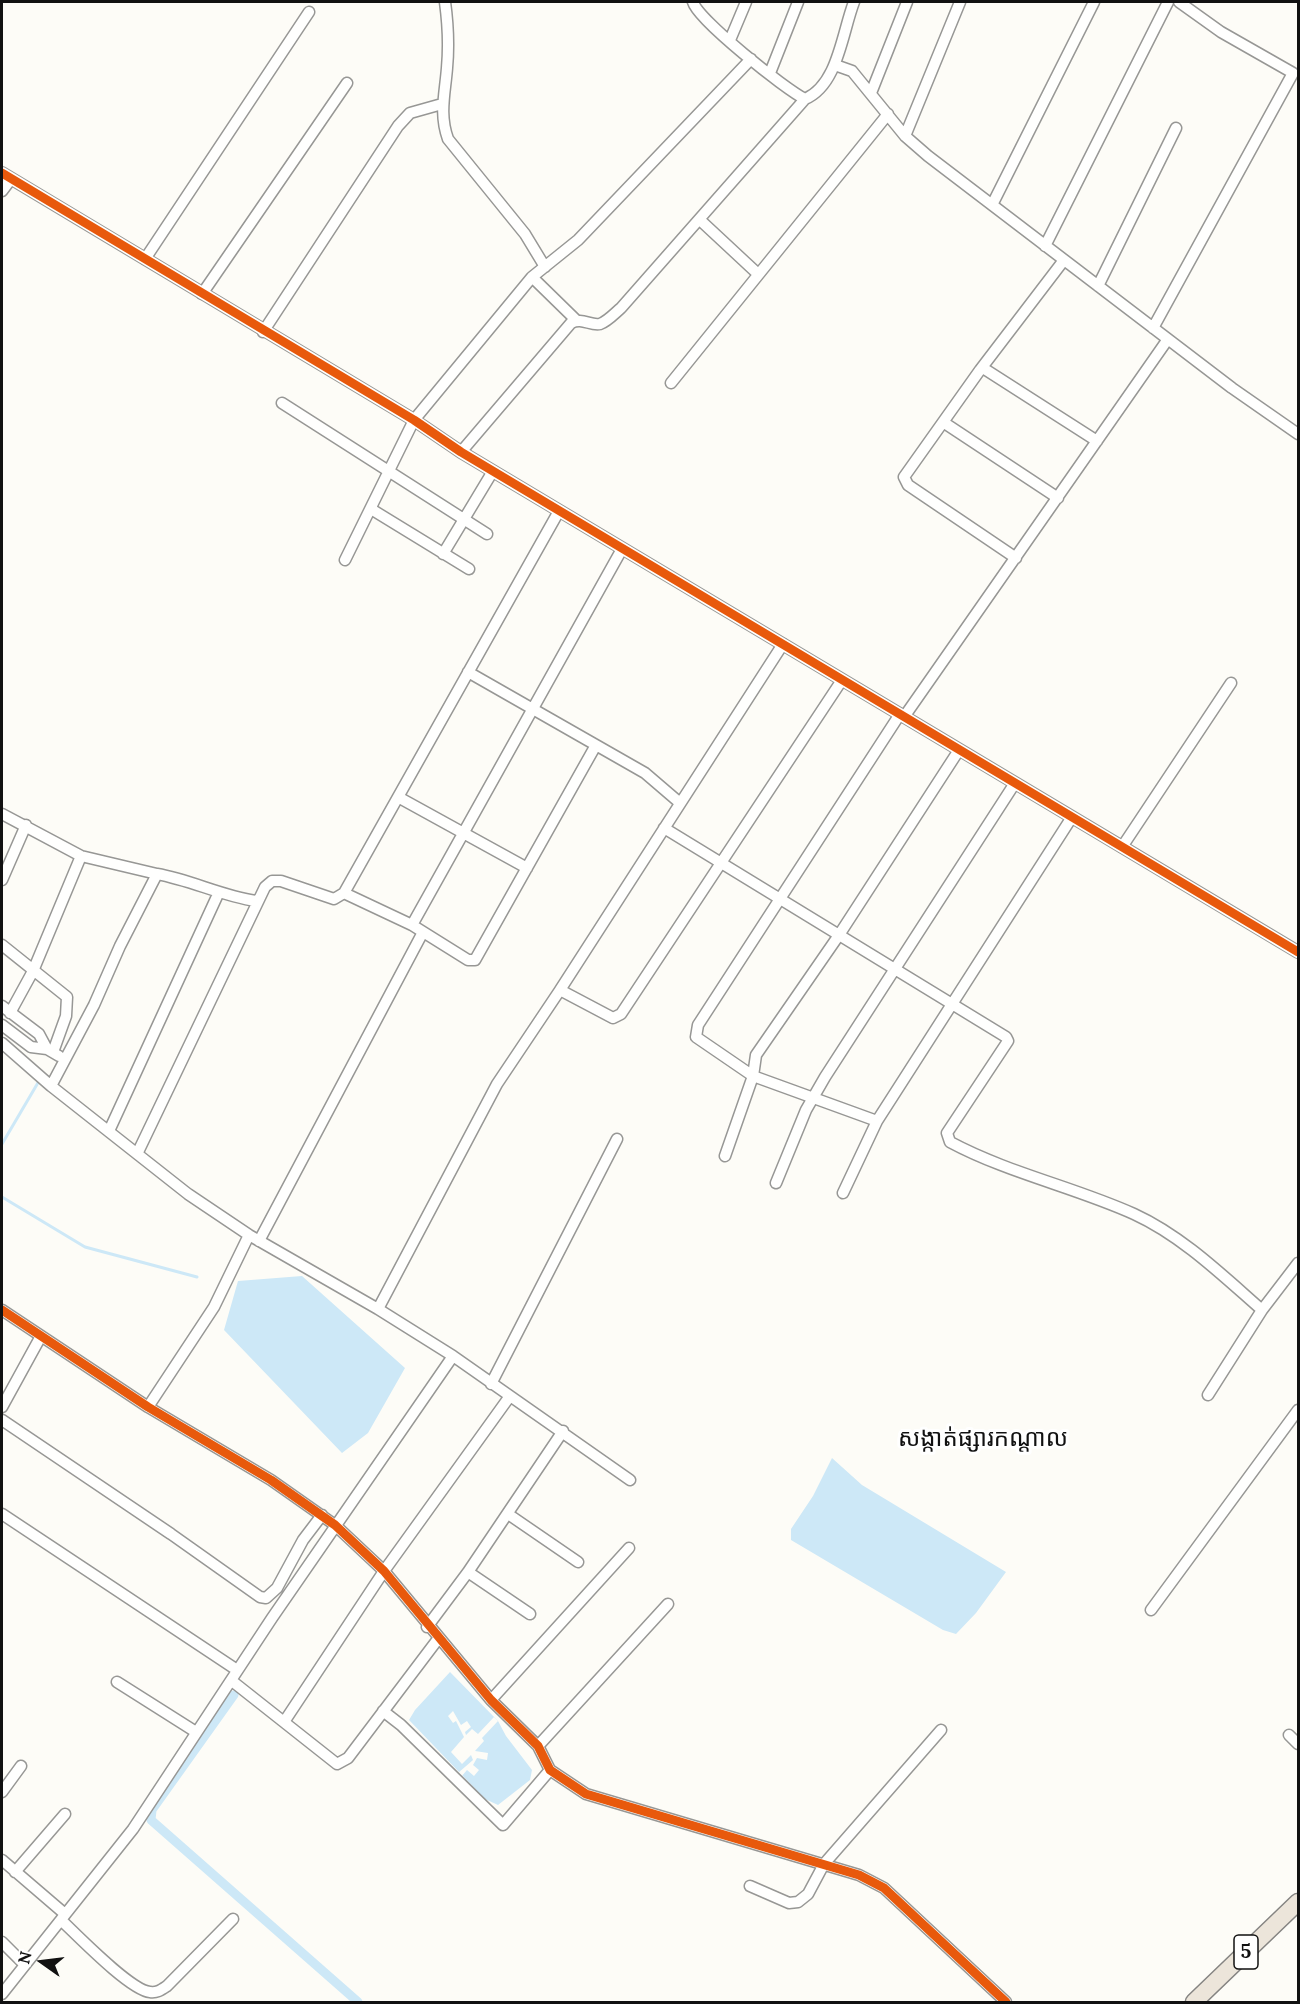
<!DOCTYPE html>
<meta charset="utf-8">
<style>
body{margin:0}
#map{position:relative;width:1300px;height:2004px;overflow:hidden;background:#fdfcf7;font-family:Lora,serif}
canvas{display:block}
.frame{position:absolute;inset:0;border:3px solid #111;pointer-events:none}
.north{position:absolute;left:12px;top:1932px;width:60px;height:60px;-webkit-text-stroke:4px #fff;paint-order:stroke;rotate:284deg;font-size:16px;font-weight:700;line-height:24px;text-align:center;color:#111}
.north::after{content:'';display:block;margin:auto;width:21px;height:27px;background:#111;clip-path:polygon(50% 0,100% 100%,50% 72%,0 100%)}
</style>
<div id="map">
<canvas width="1300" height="2004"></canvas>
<div class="frame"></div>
<div class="north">N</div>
</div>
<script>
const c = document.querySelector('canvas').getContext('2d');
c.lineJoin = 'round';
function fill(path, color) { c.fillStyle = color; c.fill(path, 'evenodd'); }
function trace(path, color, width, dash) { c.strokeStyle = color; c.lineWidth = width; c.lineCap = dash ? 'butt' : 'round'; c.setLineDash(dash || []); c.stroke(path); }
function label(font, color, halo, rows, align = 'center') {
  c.font = font + ' Lora,"Noto Sans Khmer",serif'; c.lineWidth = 6; c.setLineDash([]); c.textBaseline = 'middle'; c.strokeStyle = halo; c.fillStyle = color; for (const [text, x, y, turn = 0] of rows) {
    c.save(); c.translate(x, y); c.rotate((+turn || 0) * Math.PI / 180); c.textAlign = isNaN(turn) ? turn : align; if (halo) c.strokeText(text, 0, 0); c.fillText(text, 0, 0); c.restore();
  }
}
const water = new Path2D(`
 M302,1276l103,92 -37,65 -26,20 -118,-123 14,-49z
 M832,1458l30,27 144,87 -30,41 -20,21 -13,-4 -152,-90v-11l22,-33z
 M450,1672l48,49 8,15 26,34 -2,10 -32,25 -13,-6 -76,-79 6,-10z`);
const pier = new Path2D(`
 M453,1711l8,14 6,-4 4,6 -6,5 1,3 6,-6 6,5 16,-17 4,4 -16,17 2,3 -9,10 13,2 -1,7 -10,-2 -4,7 6,5 -5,6 -7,-6 -6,7 -3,-4 15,-13 -2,-5 -9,9 -11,-12 13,-15 -8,-16 -3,2 -5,-7z`);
const stream = new Path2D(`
 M2,1144l37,-63
 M2,1197l83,50 112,30`);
const canal = new Path2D(`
 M234,1695l-82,115 -1,10 207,182`);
const minor = new Path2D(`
 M445,2c3,22 4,44 2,66 -2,26 -8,46 1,71l77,95 20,33
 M693,2c5,18 92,87 112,97 33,-14 37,-66 49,-97
 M730,40l16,-38
 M835,65l17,6 53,65 23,20 304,232 66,46
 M770,73l28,-71
 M871,93l36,-91
 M905,136l55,-134
 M2,191l9,-12
 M992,205l102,-203
 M700,220l58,54
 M1045,246l123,-244
 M145,259l164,-247
 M532,277l44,43
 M1098,286l78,-158
 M202,294l145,-211
 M1153,328l140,-255 -72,-41 -42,-30
 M263,332l135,-206 12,-13 32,-9
 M983,368l114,73
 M671,383l217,-269
 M282,403l205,131
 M943,422l115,76
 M461,452l110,-129c11,-6 19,3 29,1 8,-3 15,-11 21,-16l184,-209
 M371,509l98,60
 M443,554l50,-83
 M1016,558l-108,-73 -4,-8 76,-107 84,-110
 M345,560l69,-140 118,-143 46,-37 173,-181
 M783,644l-223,346 53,28 8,-4 221,-334
 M468,672l177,101 35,30
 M904,717l264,-378
 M398,797l129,71
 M2,814l79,42 76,18
 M664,828l342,209 2,4 -61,92 3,9c58,31 124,45 184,72 48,22 88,61 128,96
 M1122,847l109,-164
 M2,880l24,-55
 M344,893l68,32 56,35h7l121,-215
 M412,925l210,-376
 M2,945l65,52 -1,19 -13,36
 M2,1006l37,28 8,15
 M10,1013l23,-42 48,-115
 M2,1025l29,22 16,2 12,7
 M2,1043l49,43 43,-81 26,-59 37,-72c34,6 65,22 99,27
 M51,1086l137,108 61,41 129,74 75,47 177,124
 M877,1121l-124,-45 -57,-39 2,-12 202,-311
 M109,1131l110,-239
 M138,1152l127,-265 7,-6h9l53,18 10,-6 215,-382
 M725,1156l28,-80 3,-21 83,-120 120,-185
 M776,1183l30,-73 19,-33 190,-294
 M843,1193l34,-72 195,-304
 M259,1241l164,-309
 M378,1309l119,-225 63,-94
 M2,1310l146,97 123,73 64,45 49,46 107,129 47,46 12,24 36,24 273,81 25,13 122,114
 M491,1384l126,-245
 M1208,1395l54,-85 36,-47
 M2,1407l39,-71
 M148,1407l66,-100 35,-72
 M2,1420l169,114 89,63 6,1 11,-10 26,-48 19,-25
 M2,1514l235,156
 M508,1514l70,48
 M468,1572l62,42
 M1151,1610l147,-200
 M427,1627l41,-55 95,-141
 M232,1681l105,83 11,-6 90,-119
 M117,1682l79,50
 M491,1700l138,-152
 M383,1711l18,14 102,100 47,-55
 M284,1722l100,-151 126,-175
 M1289,1735l9,9
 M538,1746l130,-142
 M2,1792l19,-26
 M2,1860l63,54
 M15,1872l50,-58
 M750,1886l39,17 9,-1 10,-8 16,-30 117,-134
 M61,1920c17,16 69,70 89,72 7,1 11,-2 17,-6l66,-67
 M2,1942l22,22
 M2,1994l131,-165 139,-211 181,-262`);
const tertiary = new Path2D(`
 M2,173l412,247 47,32 837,500`);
const trunk = new Path2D(`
 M1194,2002l104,-100`);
const cycleway = new Path2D(`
 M2,173l412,247 47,32 837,500
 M2,1310l146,97 123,73 64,45 49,46 107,129 47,46 12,24 36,24 273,81 25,13 122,114`);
const shields = [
 [1246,1952,24]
];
const shieldNames = [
 ["5",1246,1952]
];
const quarterNames = [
 ["សង្កាត់ផ្សារកណ្ដាល",983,1439]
];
fill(water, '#cde8f7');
fill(pier, '#fdfcf7');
trace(stream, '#cde8f7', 3);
trace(canal, '#cde8f7', 9);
trace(minor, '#979795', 13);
trace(tertiary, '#979795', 14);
trace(trunk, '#858482', 19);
trace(minor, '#fffffe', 10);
trace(tertiary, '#fffffe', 12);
trace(trunk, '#ece5da', 16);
trace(cycleway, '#e8590c', 9);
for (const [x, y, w] of shields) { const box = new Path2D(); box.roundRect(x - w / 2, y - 17, w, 34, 4.5); c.fillStyle = '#fff'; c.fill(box); trace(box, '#111', 1.5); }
label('bold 20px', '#111', null, shieldNames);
label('24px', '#111', '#fff', quarterNames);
</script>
